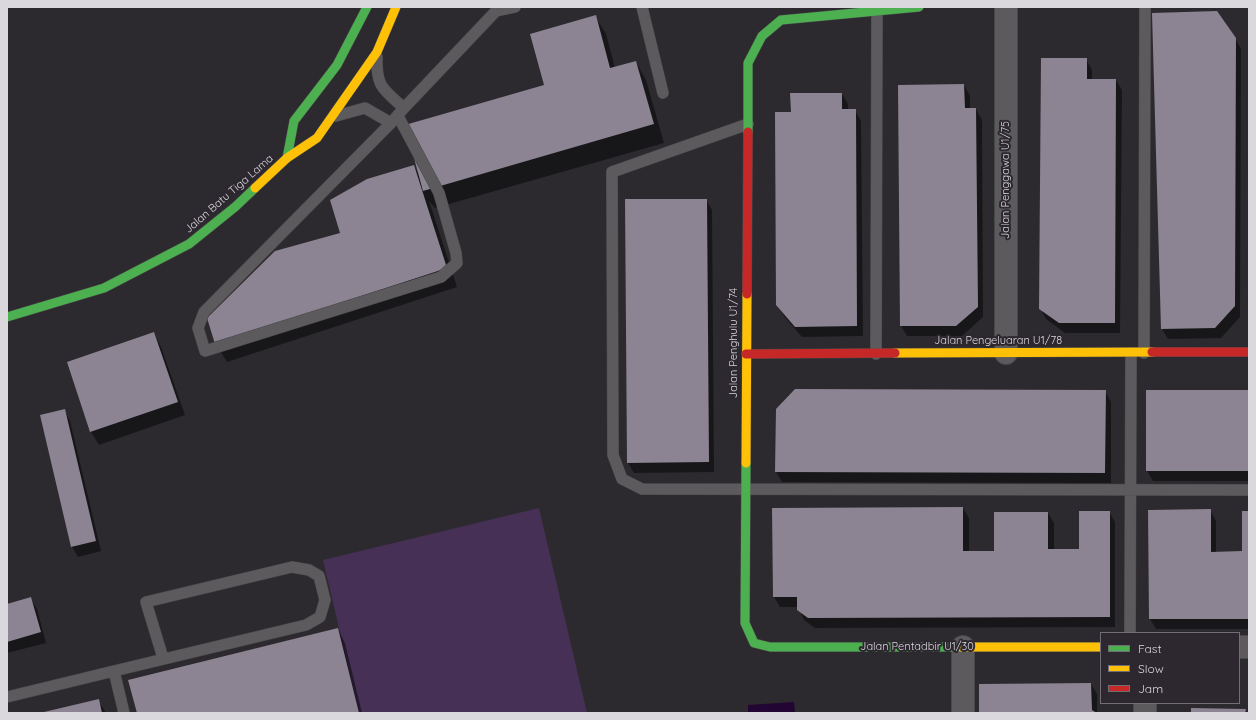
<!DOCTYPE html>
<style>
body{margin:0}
#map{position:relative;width:1256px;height:720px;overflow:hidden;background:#2c2a2e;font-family:Quicksand,sans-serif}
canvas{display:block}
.frame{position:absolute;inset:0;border:8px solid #dad7dd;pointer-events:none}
.legend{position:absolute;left:1100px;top:632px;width:140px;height:72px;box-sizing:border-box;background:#2d2830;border:1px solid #726e75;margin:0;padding:5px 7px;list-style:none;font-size:12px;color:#dad7dd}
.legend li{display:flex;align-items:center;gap:8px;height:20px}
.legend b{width:20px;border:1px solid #726e75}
</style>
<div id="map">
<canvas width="1256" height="720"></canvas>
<div class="frame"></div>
<ul class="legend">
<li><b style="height:5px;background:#4caf50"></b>Fast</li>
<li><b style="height:5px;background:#ffc107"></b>Slow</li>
<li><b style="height:5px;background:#c62828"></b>Jam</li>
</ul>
</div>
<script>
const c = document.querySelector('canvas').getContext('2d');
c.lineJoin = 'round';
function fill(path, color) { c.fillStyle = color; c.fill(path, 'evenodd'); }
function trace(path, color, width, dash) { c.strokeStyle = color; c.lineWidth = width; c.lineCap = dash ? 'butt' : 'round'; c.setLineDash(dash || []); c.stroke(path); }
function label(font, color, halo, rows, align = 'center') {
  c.font = font + ' Quicksand,sans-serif'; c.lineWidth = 4; c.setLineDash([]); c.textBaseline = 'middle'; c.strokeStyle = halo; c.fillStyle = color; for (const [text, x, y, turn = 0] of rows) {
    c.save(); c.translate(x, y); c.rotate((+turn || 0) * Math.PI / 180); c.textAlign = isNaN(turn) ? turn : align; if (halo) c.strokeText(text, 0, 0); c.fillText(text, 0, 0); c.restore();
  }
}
const green = new Path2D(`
 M539,508l48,205h-228l-36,-153z`);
const water = new Path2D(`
 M794,702l1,11h-47v-8z`);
const shadow = new Path2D(`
 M595,16l11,18 9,34 21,-6 10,18 18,63 -229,65 -6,-7 28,86 -230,75 -11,-18 126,-111 72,-67 6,11 125,-91z
 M1235,38l6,11 -1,268 -19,21 -53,1 -6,-10z
 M1086,59l6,11v10h24l6,10 -2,243h-55l-19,-14 -6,-11z
 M964,85l6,11v13h6l6,11 1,197 -21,19h-55l-6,-10z
 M842,94l6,10v6h7l6,11 2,215 -61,1 -18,-21 -7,-11 15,-192z
 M626,200h80l6,10 2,262 -80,1 -6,-10z
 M154,333l7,14 24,68 -86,30 -8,-13z
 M1105,391l6,11v81l-329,-1 -6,-10z
 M1249,391v90h-96l-6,-10z
 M64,410l6,11 31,130 -23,6 -6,-10z
 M963,508l6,10v34h26l53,-39 6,10v27h26l29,-38 6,10v105l-300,1 -11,-8 -6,-13h-18l-6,-10z
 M1210,510l6,11v32l27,-1 6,-40v117h-93l-6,-10z
 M31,599l6,10 9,34 -39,10v-48z
 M338,629l7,14 17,70h-224z
 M1091,684l6,10v19h-117z
 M98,700l8,13h-60z`);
const building = new Path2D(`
 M1217,11l19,27 -1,268 -20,22 -54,1 -9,-316z
 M596,15l14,53 26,-7 18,63 -231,67 -18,-66 139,-40 -14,-51z
 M1041,58h46v21h29l-1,244h-56l-20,-14z
 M964,84l1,24h11l2,199 -22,19h-56l-2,-241z
 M790,93h52v16h14l1,217 -62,1 -19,-22 -1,-193h16z
 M414,165l33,103 -232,76 -8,-26 68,-67 65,-18 -10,-33 37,-21z
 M625,199h82l2,263 -82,1z
 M154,332l24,70 -88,30 -23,-70z
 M795,389l311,1 -1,83 -330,-1 1,-63z
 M1146,390h103v81h-103z
 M65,409l31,132 -25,6 -31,-132z
 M963,507v44h31v-39h54v37h31v-38h31v106l-302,1 -11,-8v-13h-24l-1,-89z
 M1211,509v43l31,-1v-40h7v108h-100l-1,-109z
 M31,597l10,35 -34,10v-38z
 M338,628l21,85h-222l-9,-33z
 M1091,683l1,27 5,3h-118v-29z
 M99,699l3,14h-58v-1z
 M1191,708l55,1 -1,4h-54z`);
const lane = new Path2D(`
 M642,7l21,86
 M377,57c-1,30 6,32 27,51
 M336,116l29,-8 26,15
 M398,116l41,77 17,60 1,10 -16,14 -236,74 -7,-23 6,-16 187,-189 13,-15 92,-97 19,-4
 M748,124l-136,48 1,283 9,24 20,10 607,1
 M1144,353l1,-346
 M876,354l1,-344
 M1130,633l1,-280
 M114,671l192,-46 14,-8 5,-17 -6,-24 -10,-6 -17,-3 -146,35 17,56
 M7,697l107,-26 10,42`);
const street = new Path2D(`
 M1006,353v-346
 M963,647v66
 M1239,647h10
 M1145,703v10`);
const fast = new Path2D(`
 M748,132v-69l14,-27 19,-16 138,-13
 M287,158l7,-37 43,-56 30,-58
 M7,317l97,-29 85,-44 46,-37 20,-19
 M746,463l-1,160 9,20 16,4h191`);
const slow = new Path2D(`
 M255,188l32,-30 30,-20 60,-86 19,-45
 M895,353l257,-1
 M746,463l1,-169
 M961,647h140`);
const jam = new Path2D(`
 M747,294l1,-162
 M1152,352h97
 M746,354l149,-1`);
const streetNames = [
 ["Jalan Penggawa U1/75",1006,180,-90],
 ["Jalan Batu Tiga Lama",229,194,-41],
 ["Jalan Pengeluaran U1/78",998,341],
 ["Jalan Penghulu U1/74",734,343,-90],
 ["Jalan Pentadbir U1/30",917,647]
];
fill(green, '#463056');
fill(water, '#220533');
fill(shadow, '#0007');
fill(building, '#8c8492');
trace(lane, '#484749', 12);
trace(street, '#484749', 24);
trace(fast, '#484749', 10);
trace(slow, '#484749', 10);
trace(jam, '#484749', 10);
trace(lane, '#5c5a5c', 11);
trace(street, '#5c5a5c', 22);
trace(fast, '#4caf50', 9);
trace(slow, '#ffc107', 9);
trace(jam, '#c62828', 9);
label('11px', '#dad7dd', '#2d2830', streetNames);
</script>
